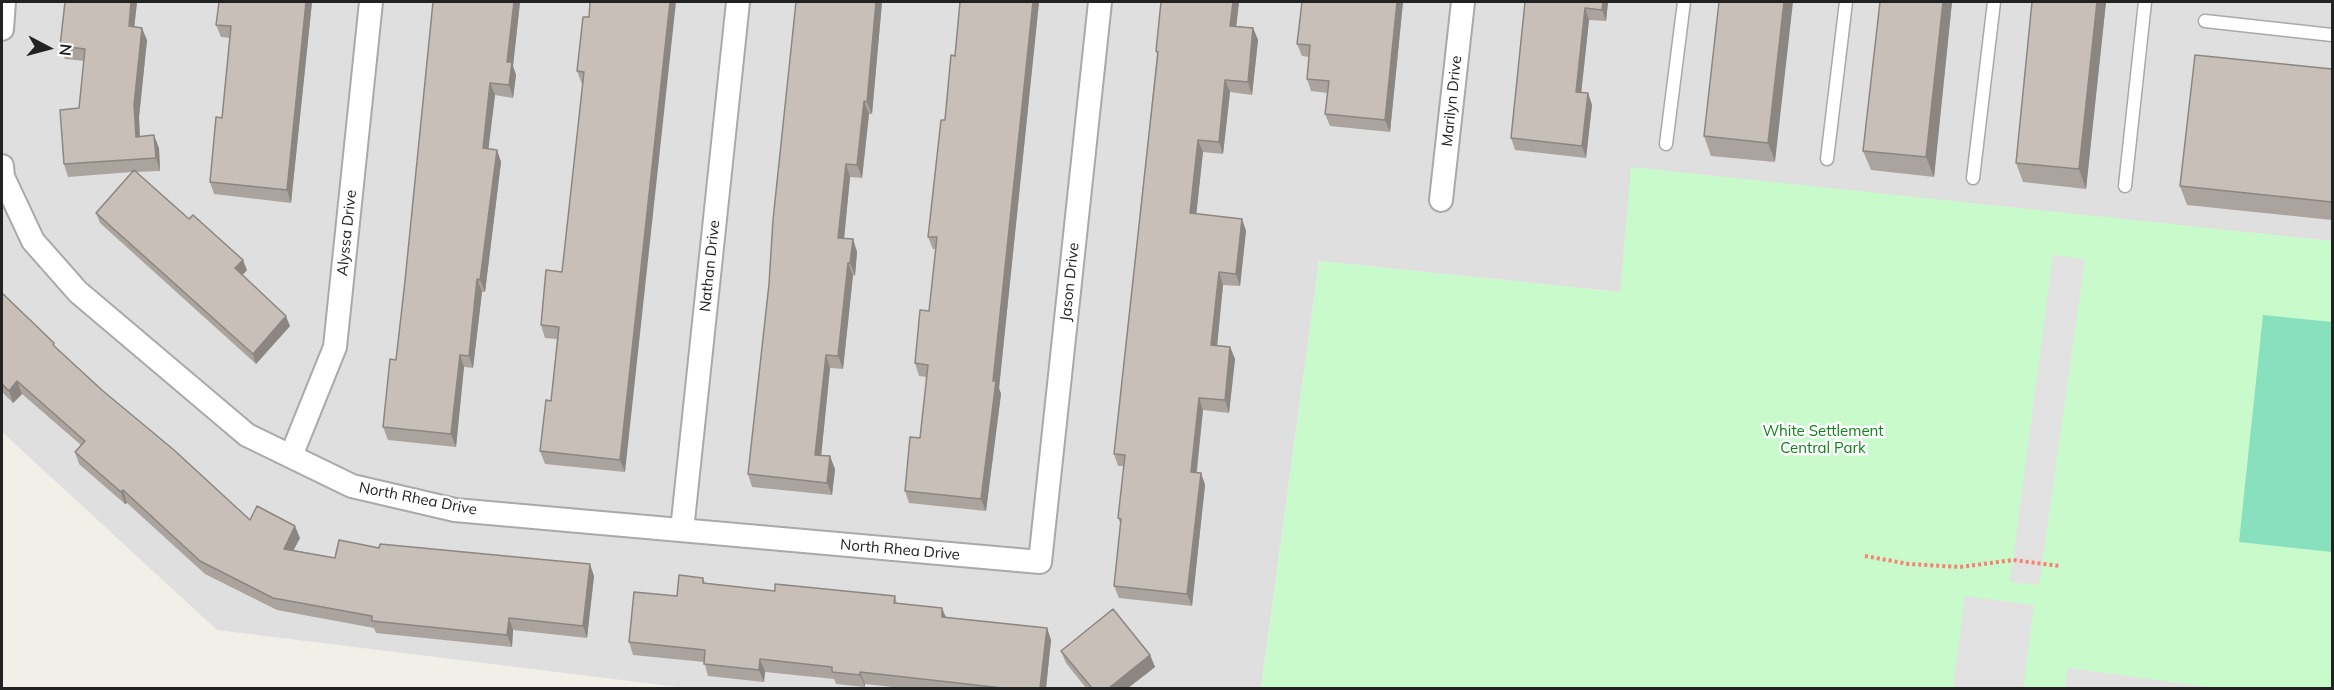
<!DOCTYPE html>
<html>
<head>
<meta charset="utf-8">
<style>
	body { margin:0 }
	#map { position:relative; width:2334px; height:690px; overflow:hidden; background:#f2efe9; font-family:Mulish,sans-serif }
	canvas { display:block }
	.frame { position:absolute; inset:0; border:3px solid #222; pointer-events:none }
	.north { position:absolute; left:18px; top:18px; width:60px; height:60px; -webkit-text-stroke:4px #fff; paint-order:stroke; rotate:96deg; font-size:16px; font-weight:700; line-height:24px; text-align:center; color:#222 }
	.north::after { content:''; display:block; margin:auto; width:21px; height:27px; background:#222; clip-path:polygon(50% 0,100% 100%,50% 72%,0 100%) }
</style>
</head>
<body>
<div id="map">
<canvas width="2334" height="690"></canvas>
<div class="frame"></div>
<div class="north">N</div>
</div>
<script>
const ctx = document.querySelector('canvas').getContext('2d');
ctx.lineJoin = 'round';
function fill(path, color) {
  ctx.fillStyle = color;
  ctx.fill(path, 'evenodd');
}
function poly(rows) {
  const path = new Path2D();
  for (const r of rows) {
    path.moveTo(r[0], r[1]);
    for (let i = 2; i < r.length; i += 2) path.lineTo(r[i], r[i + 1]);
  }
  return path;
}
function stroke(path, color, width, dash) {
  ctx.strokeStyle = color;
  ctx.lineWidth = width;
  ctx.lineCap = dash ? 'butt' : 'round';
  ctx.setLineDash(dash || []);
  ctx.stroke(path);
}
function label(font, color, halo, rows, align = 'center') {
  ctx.font = font + ' Mulish,sans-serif';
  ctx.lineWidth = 5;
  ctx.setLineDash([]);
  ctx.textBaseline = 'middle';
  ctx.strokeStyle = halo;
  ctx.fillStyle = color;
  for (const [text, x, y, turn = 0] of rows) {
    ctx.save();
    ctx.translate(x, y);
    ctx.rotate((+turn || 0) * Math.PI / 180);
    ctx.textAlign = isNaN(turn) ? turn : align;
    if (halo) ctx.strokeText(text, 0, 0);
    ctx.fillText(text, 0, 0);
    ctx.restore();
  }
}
const residential = poly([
	[2,2,2332,2,2332,241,2130,221,1620,292,1319,261,1261,688,686,688,217,630,2,432]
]);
const park = poly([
	[1631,167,2332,241,2332,688,1261,688,1319,261,1620,292]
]);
const pitch = poly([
	[2263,315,2332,322,2332,552,2239,542]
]);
const parking = poly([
	[2053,255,2085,259,2039,585,2010,582],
	[1965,596,2034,605,2023,688,1953,688],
	[2068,668,2217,688,2065,688]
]);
const path = poly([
	[1865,556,1909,564,1960,567,2013,560,2060,566]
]);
const lane = poly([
	[2205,21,2332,35],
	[1666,144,1684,2],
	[1827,159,1846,2],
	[1973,178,1994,2],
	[2125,186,2145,2]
]);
const street = poly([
	[2,29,4,2],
	[2,166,3,177,33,241,78,292,247,435,352,486,455,510,1040,562,1100,2],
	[1441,200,1463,2],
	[291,456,335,347,371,2],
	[682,530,738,2]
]);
const wall = poly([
	[65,2,137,2,134,27,147,40,139,117,140,136,159,148,160,171,136,172,247,270,242,275,290,326,256,364,100,223,96,213,132,172,68,177,64,164,79,108,84,61,65,59,60,46],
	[219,2,312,2,291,203,214,194,210,182,222,118,230,38,221,37,216,25],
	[433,2,520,2,513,66,516,75,513,98,495,95,488,149,497,150,501,162,485,292,482,292,473,368,464,367,456,447,388,440,383,427,396,360,405,281],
	[882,2,872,114,869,114,862,178,850,177,844,238,853,239,857,252,855,276,853,275,843,369,830,368,821,456,835,469,832,495,752,487,748,474,769,284],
	[960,2,1039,2,999,388,1001,394,986,511,909,503,905,491,920,438,927,377,919,376,915,363,929,311,936,249,933,249,928,237,955,56],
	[1239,2,1236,26,1253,28,1258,40,1252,95,1230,92,1223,154,1203,152,1196,214,1242,219,1246,231,1240,286,1223,285,1217,345,1230,347,1235,359,1229,413,1203,410,1197,472,1201,473,1205,485,1192,606,1119,598,1114,586,1121,525,1118,518,1124,466,1118,466,1114,454,1157,55,1156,51],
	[1403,2,1390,132,1330,126,1325,114,1327,93,1311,91,1307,79,1309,57,1302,56,1297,44],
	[1525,2,1608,2,1606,21,1589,20,1581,93,1588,93,1592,105,1586,158,1515,150,1511,138],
	[1719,2,1775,162,1711,156,1704,136],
	[1880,2,1952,2,1934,177,1871,170,1863,151],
	[2032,2,2106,2,2086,189,2023,182,2016,163],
	[583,17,625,472,545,464,540,451,551,401,557,339,545,338,541,325,562,272,583,84,582,84,577,71],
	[2332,69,2332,220,2187,205,2180,186],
	[2,293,54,343,55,347,103,391,250,520,300,538,293,550,335,558,379,548,594,576,587,638,513,630,512,647,376,633,374,628,277,610,205,574,127,503,125,504,79,464,75,452,81,445,22,394,13,403,2,392],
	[703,578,705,583,775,591,895,596,897,604,942,608,946,617,1047,628,1051,640,1046,688,902,688,865,684,865,687,836,684,834,679,765,672,764,682,708,676,704,662,633,655,629,642,677,596],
	[1061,651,1150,655,1155,667,1128,688,1086,688,1066,663]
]);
const shadedWall = poly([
	[131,2,137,2,133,39,129,26],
	[306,2,312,2,291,203,287,190],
	[514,2,520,2,513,66,516,75,513,98,509,85,507,62],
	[670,2,676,2,625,472,620,460],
	[876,2,882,2,872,114,867,102],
	[1033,2,1039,2,999,388,1001,394,986,511,981,499],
	[1233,2,1239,2,1235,38,1230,26],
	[1397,2,1403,2,1390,132,1385,120],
	[1603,2,1608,2,1606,21,1602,10],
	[1784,2,1793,2,1775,162,1768,143],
	[1943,2,1952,2,1934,177,1926,157],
	[2097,2,2106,2,2086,189,2079,169],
	[1585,8,1589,20,1580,104,1576,92],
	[142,28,147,40,139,117,140,149,136,137,134,105],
	[1253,28,1258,40,1252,95,1248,82],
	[1225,80,1230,92,1223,154,1219,142],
	[490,83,495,95,487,161,483,148],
	[1588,93,1592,105,1586,158,1582,146],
	[864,101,869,114,862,178,857,165],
	[154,135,159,148,160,171,156,158],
	[1198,140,1203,152,1195,226,1190,213],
	[497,150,501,162,485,292,480,280],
	[846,164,850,177,843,250,838,238],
	[1242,219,1246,231,1240,286,1236,274],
	[853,239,857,252,855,276,850,263],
	[243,260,247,270,239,279,235,268],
	[848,263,853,275,843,369,838,356],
	[1219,272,1223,285,1216,357,1211,345],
	[477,279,482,292,473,368,469,356],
	[286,316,290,326,256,364,253,354],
	[1230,347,1235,359,1229,413,1225,400],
	[460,355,464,367,456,447,451,434],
	[826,355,830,368,820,467,815,455],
	[17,381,22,394,13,403,9,391],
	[1199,398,1203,410,1195,484,1191,472],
	[830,456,835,469,832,495,827,483],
	[1201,473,1205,485,1192,606,1187,594],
	[123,490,127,503,125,504,121,492],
	[295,526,300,538,288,561,284,549],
	[590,564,594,576,587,638,583,626],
	[942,608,947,621,942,617],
	[509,618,513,630,512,647,507,635],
	[1047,628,1051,640,1046,688,1040,688],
	[1150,655,1155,667,1128,688,1109,688],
	[760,659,765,672,764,682,759,670],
	[860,672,865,684,865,687,860,675]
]);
const building = poly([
	[65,2,131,2,129,26,142,28,134,105,136,137,154,135,156,158,64,164,60,110,79,108,85,49,60,46,65,2],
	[219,2,306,2,287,190,210,182,216,117,222,118,231,26,216,25,219,2],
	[433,2,514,2,507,62,512,62,509,85,490,83,483,148,497,150,480,280,477,279,469,356,460,355,451,434,383,427,390,359,396,360,405,281,433,2],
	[590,2,670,2,620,460,540,451,546,400,551,401,559,327,541,325,546,270,562,272,584,72,577,71,583,17,589,17,590,2],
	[796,2,876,2,867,102,864,101,857,165,846,164,838,238,853,239,850,263,848,263,838,356,826,355,815,455,830,456,827,483,748,474,769,284,773,220,796,2],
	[960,2,1033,2,993,381,996,381,981,499,905,491,910,437,920,438,928,365,915,363,920,310,929,311,937,237,928,237,941,120,945,120,951,55,955,56,960,2],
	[1161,2,1233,2,1230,26,1253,28,1248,82,1225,80,1219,142,1198,140,1190,213,1242,219,1236,274,1219,272,1211,345,1230,347,1225,400,1199,398,1191,472,1201,473,1187,594,1114,586,1121,519,1118,518,1125,455,1114,454,1158,52,1156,51,1161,2],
	[1302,2,1397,2,1385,120,1325,114,1329,81,1307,79,1310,45,1297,44,1302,2],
	[1525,2,1603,2,1602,10,1585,8,1576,92,1588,93,1582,146,1511,138,1525,2],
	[1719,2,1784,2,1768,143,1704,136,1719,2],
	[1880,2,1943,2,1926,157,1863,151,1880,2],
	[2032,2,2097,2,2079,169,2016,163,2032,2],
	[2195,55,2332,69,2332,202,2180,186,2195,55],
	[134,170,189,219,193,215,243,260,235,268,286,316,253,354,96,213,134,170],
	[2,293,54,343,53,345,103,391,174,450,250,520,257,506,295,526,284,549,335,558,339,540,379,548,380,544,590,564,583,626,509,618,507,635,372,621,372,616,273,598,200,561,123,490,121,492,75,452,85,441,17,381,9,391,2,384,2,293],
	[679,575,703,578,703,583,775,591,775,584,895,596,894,603,942,608,942,617,1047,628,1040,688,1002,688,860,672,860,675,832,672,832,667,760,659,759,670,704,664,705,650,629,642,634,592,677,596,679,575],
	[1113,609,1150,655,1109,688,1092,688,1061,651,1113,609]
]);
const streetNames = [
	["Marilyn Drive",1452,101,-84],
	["Alyssa Drive",347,233,-84],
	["Nathan Drive",710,266,-84],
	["Jason Drive",1070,282,-84],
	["North Rhea Drive",418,499,11],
	["North Rhea Drive",900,550,5]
];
const parkNames = [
	["White Settlement",1823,431],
	["Central Park",1823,448]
];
fill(residential, '#e0dfdf');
fill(park, '#c8facc');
fill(pitch, '#88e0be');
fill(parking, '#e2e2e2');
stroke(lane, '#a9a9a9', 15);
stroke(street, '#a9a9a9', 26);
stroke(path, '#fa8072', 4, [3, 3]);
stroke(lane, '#fff', 12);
stroke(street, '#fff', 22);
fill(wall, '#aba49e');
fill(shadedWall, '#8b8681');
fill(building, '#c7bfb8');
stroke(building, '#8b8681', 1.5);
label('15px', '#222', '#fff', streetNames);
label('15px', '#0c8416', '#fff', parkNames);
</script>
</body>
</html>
